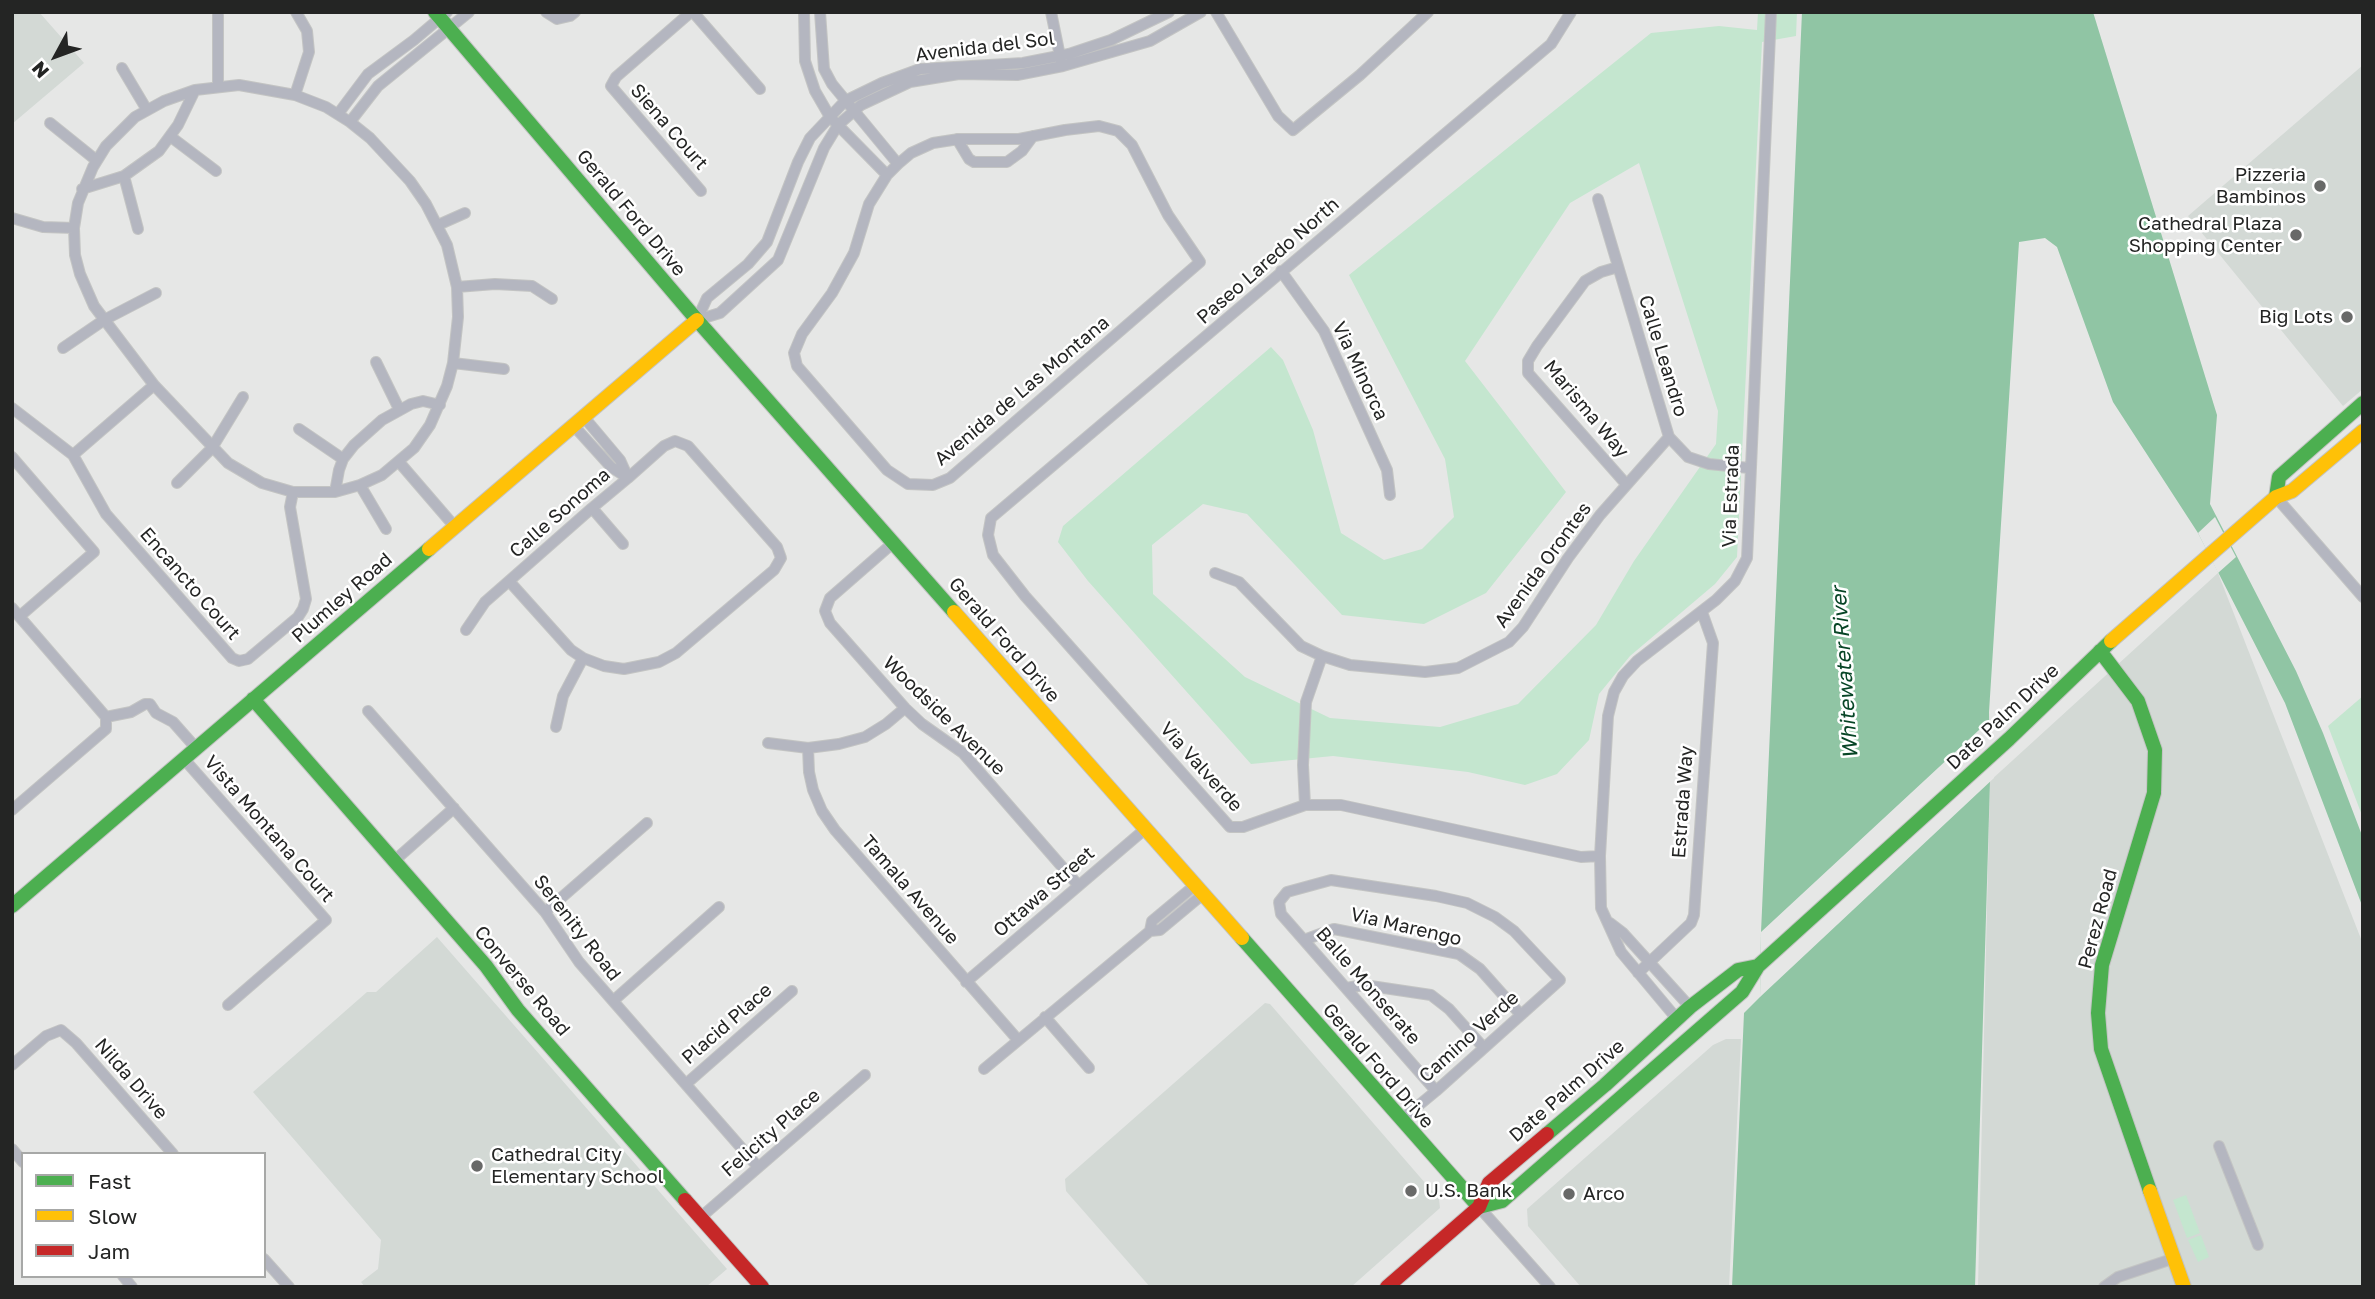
<!DOCTYPE html>
<html>
<head>
<meta charset="utf-8">
<style>
	body { margin:0 }
	#map { position:relative; width:2375px; height:1299px; overflow:hidden; background:#e6e7e6; font-family:"Golos Text",sans-serif }
	canvas { display:block }
	.frame { position:absolute; inset:0; border:14px solid #242524; pointer-events:none }
	.legend { position:absolute; left:21px; top:1152px; width:245px; height:126px; box-sizing:border-box; background:#fff; border:2px solid #a7a8a7; margin:0; padding:9px 12px; list-style:none; font-size:21px; color:#242524 }
	.legend li { display:flex; align-items:center; gap:14px; height:35px }
	.legend b { width:35px; border:2px solid #a7a8a7 }
	.north { position:absolute; left:21px; top:21px; width:70px; height:70px; -webkit-text-stroke:5px #fff; paint-order:stroke; rotate:229deg; font-size:19px; font-weight:700; line-height:28px; text-align:center; color:#242524 }
	.north::after { content:''; display:block; margin:auto; width:24px; height:32px; background:#242524; clip-path:polygon(50% 0,100% 100%,50% 72%,0 100%) }
</style>
</head>
<body>
<div id="map">
<canvas width="2375" height="1299"></canvas>
<div class="frame"></div>
<ul class="legend">
<li><b style="height:9px;background:#4caf50"></b>Fast</li>
<li><b style="height:9px;background:#ffc107"></b>Slow</li>
<li><b style="height:9px;background:#c62828"></b>Jam</li>
</ul>
<div class="north">N</div>
</div>
<script>
const ctx = document.querySelector('canvas').getContext('2d');
ctx.lineJoin = 'round';
function fill(path, color) {
  ctx.fillStyle = color;
  ctx.fill(path, 'evenodd');
}
function poly(rows) {
  const path = new Path2D();
  for (const r of rows) {
    path.moveTo(r[0], r[1]);
    for (let i = 2; i < r.length; i += 2) path.lineTo(r[i], r[i + 1]);
  }
  return path;
}
function stroke(path, color, width, dash) {
  ctx.strokeStyle = color;
  ctx.lineWidth = width;
  ctx.lineCap = dash ? 'butt' : 'round';
  ctx.setLineDash(dash || []);
  ctx.stroke(path);
}
function label(font, color, halo, rows, align = 'center') {
  ctx.font = font + ' "Golos Text",sans-serif';
  ctx.lineWidth = 5;
  ctx.setLineDash([]);
  ctx.textBaseline = 'middle';
  ctx.strokeStyle = halo;
  ctx.fillStyle = color;
  for (const [text, x, y, turn = 0] of rows) {
    ctx.save();
    ctx.translate(x, y);
    ctx.rotate((+turn || 0) * Math.PI / 180);
    ctx.textAlign = isNaN(turn) ? turn : align;
    if (halo) ctx.strokeText(text, 0, 0);
    ctx.fillText(text, 0, 0);
    ctx.restore();
  }
}
const built = poly([
	[12,12,39,12,84,63,12,124],
	[2363,65,2363,389,2343,406,2188,216],
	[2218,573,2363,944,2363,1287,1978,1287,1990,781],
	[437,937,727,1269,706,1287,365,1287,361,1282,378,1269,381,1240,253,1092,367,992,376,992],
	[1265,1003,1270,1004,1439,1199,1440,1208,1351,1287,1150,1287,1066,1191,1065,1179],
	[1726,1039,1741,1039,1729,1287,1581,1287,1528,1226,1527,1209,1713,1045]
]);
const green = poly([
	[1758,12,1797,12,1796,36,1762,42,1737,557,1715,584,1630,656,1599,694,1589,740,1557,774,1525,785,1468,772,1333,756,1251,764,1088,581,1058,542,1063,526,1271,347,1283,360,1313,430,1341,533,1384,560,1422,549,1454,517,1445,459,1349,275,1651,33,1719,26,1757,30],
	[1639,163,1718,411,1716,444,1634,561,1596,625,1518,704,1440,727,1330,718,1245,677,1153,594,1152,545,1203,504,1247,514,1342,615,1424,624,1486,593,1566,492,1465,361,1570,203],
	[2363,696,2363,818,2328,726],
	[2186,1195,2200,1233,2187,1238,2173,1200],
	[2201,1235,2209,1257,2198,1262,2188,1240]
]);
const water = poly([
	[1802,12,2093,12,2217,415,2210,504,2296,671,2323,733,2363,838,2363,908,2285,703,2198,533,2113,402,2057,247,2045,238,2019,242,1989,712,1990,781,1975,1287,1732,1287,1744,1013,1760,997,1761,932]
]);
const pier = poly([
	[2215,517,2236,557,2218,573,2198,533],
	[1993,717,1994,778,1760,997,1761,932]
]);
const street = poly([
	[546,12,557,19,570,16,575,12],
	[691,12,616,77,611,86,701,191],
	[693,12,760,89],
	[804,12,805,61,815,91,830,117,887,175],
	[820,12,824,69,832,84,898,164],
	[1051,12,1061,61],
	[1216,12,1278,116,1293,130,1360,75,1428,12],
	[1571,12,1551,44,991,518,988,535,993,555,1025,596,1230,827,1243,827,1305,805,1341,805,1581,857,1600,856],
	[122,68,147,110],
	[239,85,295,95,326,107,350,122,370,138,410,181,426,204,447,245,457,287,458,317,453,363,447,386,430,425,414,448,382,475,360,485,335,492,293,492,262,483,228,463,154,385,94,306,80,274,75,255,74,228,78,203,93,167,106,146,135,117,164,101,195,90,239,85],
	[218,86,218,15],
	[295,95,309,52,307,31,296,12],
	[338,114,368,74,414,40,447,12],
	[350,122,378,86,469,12],
	[50,123,96,160],
	[1099,126,1118,131,1132,145,1168,215,1200,262,950,478,933,485,908,484,887,470,797,366,794,353,802,334,832,293,854,253,869,204,887,175,898,164,911,153,933,143,959,139,1019,139,1065,130,1099,126],
	[171,137,216,171],
	[957,139,969,159,974,162,1007,162,1022,151,1033,136],
	[124,176,138,229],
	[82,189,124,176,159,151,178,125,195,90],
	[1598,199,1669,437,1688,457,1709,464,1749,468],
	[12,218,43,227,74,228],
	[438,225,465,213],
	[1618,267,1601,272,1585,281,1537,346,1528,361,1528,373,1626,484],
	[1281,271,1324,331,1387,470,1390,495],
	[457,287,495,284,532,286,552,299],
	[697,320,720,313,778,260,824,148,838,125,861,105,910,82,959,74,1017,75,1063,66,1150,41,1201,12],
	[697,320,707,298,748,264,767,242,798,162,810,138,845,101,882,83,920,69,1023,63,1069,54,1111,40,1169,12],
	[63,348,104,320,156,293],
	[376,362,399,409],
	[453,363,504,369],
	[12,408,73,455,106,514,232,658,239,661,248,659,298,617,303,609,306,599,290,507,293,492],
	[573,425,611,467,628,478,620,460,583,416],
	[299,429,343,459],
	[73,455,154,385],
	[12,457,94,552,20,616],
	[399,462,455,527],
	[177,483,212,448,243,397],
	[360,485,386,529],
	[335,492,339,470,343,459,354,445,382,420,411,404,423,401,440,405],
	[2276,497,2363,597],
	[592,508,623,544],
	[893,543,830,598,825,611,830,623,905,708,922,724,963,753,1078,885],
	[1215,573,1239,582,1301,646,1322,656],
	[12,608,106,717],
	[466,630,485,602,509,581,592,508,628,478,664,446,675,441,688,446,777,547,781,558,774,570,676,653,659,662,624,669,604,666,583,658,571,650,509,581],
	[368,711,545,912,579,962,758,1167],
	[106,717,131,712,145,704,150,704,156,713,173,722,196,748],
	[556,727,563,696,583,658],
	[768,743,808,748,839,744,865,737,886,724,905,708],
	[808,748,809,772,813,790,822,811,835,830,1018,1040],
	[184,759,326,920,228,1005],
	[1305,805,1303,765,1306,702,1322,656,1350,665,1425,672,1458,668,1509,642,1523,627,1568,558,1600,515,1669,437],
	[12,810,106,729,106,717],
	[394,861,454,808],
	[545,912,647,823],
	[1610,923,1623,933,1690,1007],
	[1150,931,1160,930,1202,895],
	[1304,940,1334,929,1459,954,1480,969,1521,1015],
	[1638,973,1691,923,1694,915,1713,643,1702,612],
	[966,982,1144,830],
	[1346,988,1364,985,1431,995,1449,1009,1484,1048],
	[613,1001,719,907],
	[1045,1017,1089,1068],
	[1677,1019,1621,952,1601,908,1600,856,1608,716,1614,692,1623,676,1637,661,1716,600,1735,581,1747,558,1771,12],
	[12,1065,46,1036,61,1030,76,1043,173,1154],
	[984,1069,1150,931,1152,921,1194,886],
	[686,1084,792,991],
	[1401,1120,1436,1091,1560,980,1514,931,1495,917,1467,903,1436,896,1331,880,1287,892,1279,902,1281,914,1436,1091],
	[2219,1146,2258,1245],
	[12,1149,23,1162],
	[1479,1207,1550,1287],
	[701,1217,865,1075],
	[264,1259,289,1287],
	[123,1276,132,1287],
	[2104,1287,2118,1277,2175,1258]
]);
const fast = poly([
	[435,12,697,320,954,612],
	[2276,497,2279,477,2363,403],
	[2100,651,2138,701,2155,750,2154,793,2102,965,2098,1013,2101,1049,2150,1191],
	[253,699,486,966,518,1010,685,1200],
	[12,906,429,549],
	[1242,938,1479,1207],
	[1547,1134,1605,1085,1690,1007,1738,970,1758,966],
	[1479,1207,1502,1201,1742,992,1758,966,2009,739,2111,641]
]);
const slow = poly([
	[429,549,697,320],
	[954,612,1242,938],
	[2111,641,2276,497,2292,491,2363,431],
	[2150,1191,2184,1287]
]);
const jam = poly([
	[685,1200,762,1287],
	[1387,1287,1479,1207,1489,1183,1547,1134]
]);
const markers = [
	[2320,186,7,"#686968"],
	[2296,235,7,"#686968"],
	[2347,317,7,"#686968"],
	[477,1166,7,"#686968"],
	[1411,1191,7,"#686968"],
	[1569,1194,7,"#686968"]
];
const streetNames = [
	["Avenida del Sol",985,47,-7],
	["Siena Court",669,127,49],
	["Gerald Ford Drive",631,213,50],
	["Paseo Laredo North",1268,261,-41],
	["Calle Leandro",1663,356,73],
	["Via Minorca",1360,371,65],
	["Avenida de Las Montana",1022,391,-40],
	["Marisma Way",1586,409,50],
	["Via Estrada",1731,496,-88],
	["Calle Sonoma",560,513,-41],
	["Avenida Orontes",1543,565,-54],
	["Encancto Court",190,584,49],
	["Plumley Road",342,598,-41],
	["Gerald Ford Drive",1004,640,49],
	["Woodside Avenue",944,716,44],
	["Date Palm Drive",2003,717,-43],
	["Via Valverde",1201,767,48],
	["Estrada Way",1683,802,-86],
	["Vista Montana Court",269,829,49],
	["Tamala Avenue",910,890,49],
	["Ottawa Street",1044,892,-41],
	["Perez Road",2098,919,-75],
	["Via Marengo",1406,927,13],
	["Serenity Road",577,928,52],
	["Converse Road",522,981,50],
	["Balle Monserate",1368,986,49],
	["Placid Place",727,1024,-41],
	["Camino Verde",1469,1037,-42],
	["Gerald Ford Drive",1378,1066,49],
	["Nilda Drive",131,1079,49],
	["Date Palm Drive",1567,1091,-41],
	["Felicity Place",771,1133,-41]
];
const poiNames = [
	["Pizzeria",2306,175],
	["Bambinos",2306,197],
	["Cathedral Plaza",2282,224],
	["Shopping Center",2282,246],
	["Big Lots",2333,317],
	["Cathedral City",491,1155,"left"],
	["Elementary School",491,1177,"left"],
	["U.S. Bank",1425,1191,"left"],
	["Arco",1583,1194,"left"]
];
const waterNames = [
	["Whitewater River",1845,673,-94]
];
fill(built, '#d3d9d5');
fill(green, '#c4e6cf');
fill(water, '#90c5a4');
fill(pier, '#e6e7e6');
stroke(street, '#c3c4c3', 12);
stroke(fast, '#c3c4c3', 16);
stroke(slow, '#c3c4c3', 16);
stroke(jam, '#c3c4c3', 16);
stroke(street, '#b4b6c0', 10);
stroke(fast, '#4caf50', 14);
stroke(slow, '#ffc107', 14);
stroke(jam, '#c62828', 14);
for (const [x, y, r, color] of markers) {
  const dot = new Path2D();
  dot.arc(x, y, r, 0, 2 * Math.PI);
  ctx.fillStyle = color;
  ctx.fill(dot);
  stroke(dot, '#fff', 2.5);
}
label('19px', '#242524', '#fff', streetNames);
label('19px', '#242524', '#fff', poiNames, 'right');
label('italic 21px', '#074526', '#fff', waterNames);
</script>
</body>
</html>
